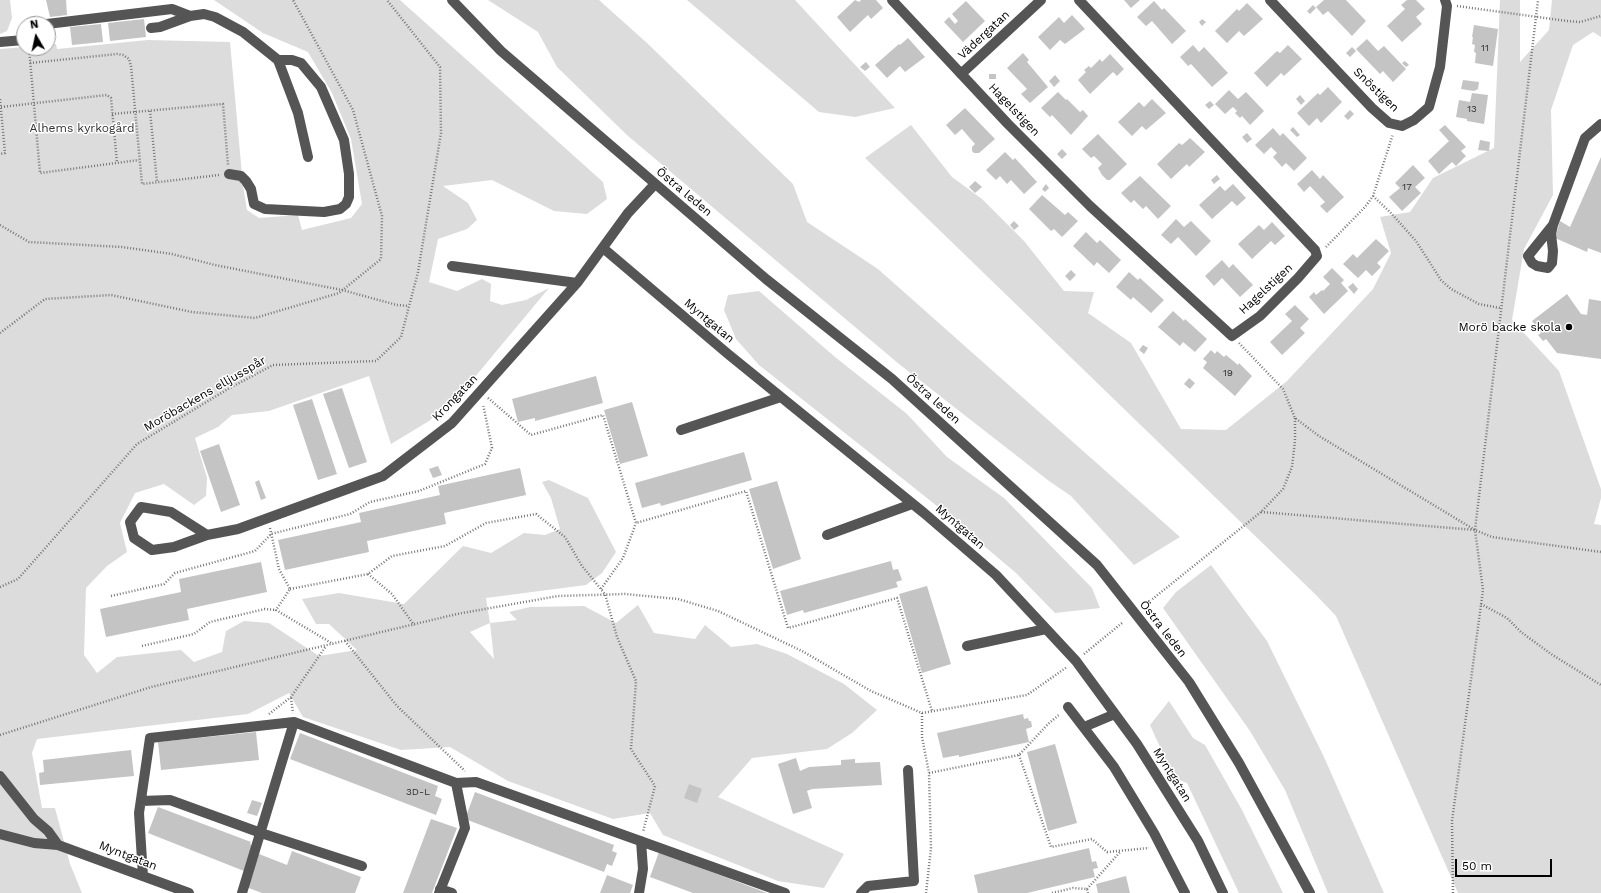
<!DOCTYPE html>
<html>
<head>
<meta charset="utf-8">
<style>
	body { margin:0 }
	#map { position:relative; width:1601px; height:893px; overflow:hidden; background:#fff; font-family:"Work Sans",sans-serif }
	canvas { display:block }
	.north { position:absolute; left:16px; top:16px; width:40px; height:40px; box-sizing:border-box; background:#fff; border:1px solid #999; border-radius:50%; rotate:351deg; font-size:11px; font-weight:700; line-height:16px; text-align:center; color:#000 }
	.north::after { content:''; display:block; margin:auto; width:14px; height:18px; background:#000; clip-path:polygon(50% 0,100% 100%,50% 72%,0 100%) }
	.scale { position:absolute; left:1455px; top:859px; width:97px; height:18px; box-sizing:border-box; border:2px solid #000; border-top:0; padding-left:5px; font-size:12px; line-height:14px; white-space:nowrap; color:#000; -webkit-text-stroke:3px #fff; paint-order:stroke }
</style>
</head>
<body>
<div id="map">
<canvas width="1601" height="893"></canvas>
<div class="north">N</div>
<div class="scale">50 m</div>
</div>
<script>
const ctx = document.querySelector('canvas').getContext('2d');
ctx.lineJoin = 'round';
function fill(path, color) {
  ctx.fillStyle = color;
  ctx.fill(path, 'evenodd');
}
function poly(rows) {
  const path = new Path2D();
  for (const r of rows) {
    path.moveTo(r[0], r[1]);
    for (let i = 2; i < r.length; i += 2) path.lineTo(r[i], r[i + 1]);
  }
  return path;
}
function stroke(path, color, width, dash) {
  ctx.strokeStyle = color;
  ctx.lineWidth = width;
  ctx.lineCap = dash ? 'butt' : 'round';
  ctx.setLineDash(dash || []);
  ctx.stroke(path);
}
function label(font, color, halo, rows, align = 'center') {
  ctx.font = font + ' "Work Sans",sans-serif';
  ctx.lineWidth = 3;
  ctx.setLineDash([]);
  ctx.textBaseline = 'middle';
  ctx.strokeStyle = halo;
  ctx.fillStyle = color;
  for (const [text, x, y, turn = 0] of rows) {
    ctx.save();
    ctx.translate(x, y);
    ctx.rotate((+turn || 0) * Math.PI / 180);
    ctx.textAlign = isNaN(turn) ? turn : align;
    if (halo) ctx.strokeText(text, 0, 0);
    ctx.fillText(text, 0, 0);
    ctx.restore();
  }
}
const green = poly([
	[0,0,10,0,12,18,7,31,0,34],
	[214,0,400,0,603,182,607,199,587,214,554,211,492,180,443,186,468,203,477,220,467,229,438,239,429,282,457,291,482,279,491,284,490,301,502,305,526,300,549,288,469,384,429,421,391,444,369,376,269,411,232,415,218,427,195,438,207,478,206,496,194,505,164,484,135,493,120,523,127,552,107,566,86,588,84,655,97,673,117,657,181,650,194,662,222,652,226,631,244,621,269,623,319,656,357,650,329,624,316,624,302,599,339,593,404,604,463,546,491,553,524,533,545,535,560,529,551,498,542,482,549,480,588,498,616,552,602,573,586,585,486,598,490,623,517,620,509,612,530,607,584,606,616,623,638,605,654,633,695,639,705,625,731,647,757,644,787,654,844,684,877,710,852,733,827,749,752,758,718,797,844,854,824,888,778,881,663,835,650,813,613,819,508,781,450,747,401,750,303,717,289,693,248,714,37,739,32,753,42,808,55,808,70,864,82,893,0,893,0,49,24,47,48,48,48,44,56,44,57,49,148,40,230,42,243,186,247,210,259,218,298,215,302,230,351,218,362,204,351,139,332,93,308,52,263,33],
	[490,623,494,659,470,632],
	[488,0,599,0,647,43,793,184,807,222,878,269,1180,537,1134,565,1071,496,1049,481,899,364,628,136,557,67,538,32],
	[687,0,795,0,895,108,855,117,819,112],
	[1500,0,1520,0,1520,62,1549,30,1552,0,1601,0,1601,37,1593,32,1573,45,1551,110,1553,195,1524,249,1512,320,1559,371,1601,489,1601,498,1594,524,1601,525,1601,893,1458,893,1336,616,1314,593,865,158,911,125,952,177,982,199,1024,241,1064,291,1094,292,1088,313,1131,343,1181,429,1226,430,1287,381,1373,289,1391,253,1380,217,1410,212,1433,178,1494,148],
	[759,291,835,357,907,414,947,457,1004,498,1092,588,1100,608,1055,613,1016,573,932,502,759,365,736,339,724,310,728,295],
	[1211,565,1267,641,1324,757,1384,893,1328,893,1285,790,1250,731,1163,608,1176,592],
	[1169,701,1193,738,1205,745,1242,810,1283,893,1239,893,1187,783,1174,778,1150,725]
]);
const building = poly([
	[46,0,66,0,67,15,50,17],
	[855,0,859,2,861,0,876,0,883,8,871,19,868,15,850,32,837,17],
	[1124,0,1140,0,1131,8],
	[1324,0,1346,0,1366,21,1352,36,1328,11,1323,15,1316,7],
	[1407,0,1416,0,1425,9,1416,17,1422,24,1402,42,1387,26,1405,9,1401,5],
	[966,1,985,21,963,42,944,22,949,17,955,24,958,21,952,14],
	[1154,1,1162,10,1164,8,1186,31,1172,44,1152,21,1146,26,1137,17],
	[1247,3,1263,19,1244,36,1239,31,1227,43,1215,31,1237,9,1239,11],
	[1313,5,1316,8,1310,14,1307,11],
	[1072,15,1085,29,1065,44,1060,40,1050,50,1038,37,1059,17,1064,23],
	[144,19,146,37,110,41,108,23],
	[1202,19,1206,22,1202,26,1199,22],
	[101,24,103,42,72,45,70,27],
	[1474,25,1498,29,1493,66,1475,63,1476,53,1474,52,1475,45,1472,44,1473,37,1472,37],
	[908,38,925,57,905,72,900,66,887,78,875,65,899,44,900,45],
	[1367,39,1378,51,1384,46,1406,69,1393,82,1383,71,1380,74,1356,49],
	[1193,45,1199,52,1204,47,1228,73,1212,87,1191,64,1188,66,1180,57],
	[1288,45,1302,59,1284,76,1281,73,1267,87,1254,73,1277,51,1280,53],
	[1352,47,1356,51,1350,57,1346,53],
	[1023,53,1029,60,1027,62,1048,87,1030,103,1021,94,1027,89,1007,68],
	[1110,54,1124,69,1117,76,1113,72,1090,94,1078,80,1086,72,1084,70,1089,66,1091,68,1100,59,1102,62],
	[1405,61,1409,65,1406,67,1402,63],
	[866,62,870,67,865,71,860,67],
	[989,74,996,74,996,79,989,79],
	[1055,75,1060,81,1054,87,1049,81],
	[1463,80,1479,82,1478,89,1474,91,1461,89],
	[1328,87,1342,102,1321,123,1317,118,1309,126,1297,113,1318,93,1320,95],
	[1229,90,1238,99,1246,92,1264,111,1250,125,1242,116,1240,118,1235,113,1237,111,1233,107,1225,114,1215,104],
	[1058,92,1066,100,1067,99,1080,112,1083,110,1088,116,1071,135,1052,115,1050,117,1041,108],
	[1472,93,1488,95,1484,124,1467,121,1467,119,1456,117,1459,100,1470,102],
	[1300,95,1305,101,1301,105,1296,99],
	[1152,99,1166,113,1146,130,1142,126,1132,136,1118,122,1139,102,1144,107],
	[1210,101,1214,105,1209,109,1205,105],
	[965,108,995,139,979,153,974,153,972,151,972,147,975,144,962,129,955,135,946,125],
	[1350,110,1354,114,1348,120,1344,116],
	[1445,125,1466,147,1461,151,1466,156,1456,166,1452,162,1439,174,1428,161,1449,141,1439,130],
	[1293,127,1300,135,1297,137,1290,130],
	[1273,128,1280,136,1283,133,1307,158,1294,171,1286,163,1282,167,1273,157,1277,153,1271,147,1264,154,1255,145],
	[1247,133,1252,139,1247,143,1242,137],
	[1098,134,1127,164,1110,180,1107,180,1102,175,1098,168,1102,164,1094,156,1091,158,1082,149],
	[1190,138,1205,152,1189,167,1187,164,1171,179,1157,164,1179,143,1182,145],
	[1480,140,1490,142,1489,151,1478,150],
	[1062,149,1067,154,1062,159,1057,154],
	[1005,152,1013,160,1015,158,1037,182,1024,194,1011,180,1007,184,1000,176,996,180,986,170],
	[1601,157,1601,253,1588,248,1587,252,1555,238,1560,221,1570,227],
	[1413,165,1425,178,1415,187,1421,193,1402,211,1389,197,1400,188,1395,183],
	[1312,170,1320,179,1323,175,1344,197,1327,213,1320,206,1325,202,1310,186,1304,192,1297,184],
	[1217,175,1220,179,1214,184,1211,180],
	[1140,176,1171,206,1158,219,1146,206,1143,209,1134,200,1131,203,1121,193],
	[975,181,982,187,975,193,969,187],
	[1046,184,1049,188,1045,192,1042,189],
	[1233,184,1246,198,1237,206,1232,201,1212,219,1199,205,1220,186,1225,191],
	[1042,195,1065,215,1068,212,1078,221,1062,237,1054,229,1051,231,1029,209],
	[1176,219,1184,227,1191,221,1211,241,1196,256,1178,237,1171,244,1161,235],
	[1014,221,1019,226,1014,230,1010,225],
	[1272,222,1285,236,1275,245,1271,241,1252,259,1238,244,1259,225,1264,230],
	[1086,232,1097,243,1100,240,1121,260,1109,273,1097,262,1094,266,1073,246],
	[1376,239,1389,251,1377,263,1381,267,1372,276,1366,270,1358,278,1343,264,1353,254,1357,258],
	[1222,260,1229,268,1233,264,1253,285,1240,297,1222,278,1214,286,1205,276],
	[1332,268,1344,280,1341,283,1348,291,1324,314,1309,297,1314,292,1316,295,1322,290,1323,291,1330,284,1323,277],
	[1071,270,1076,275,1070,281,1065,276],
	[1129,272,1138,280,1140,278,1164,300,1151,313,1133,297,1131,300,1116,287],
	[1353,283,1358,289,1354,294,1348,287],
	[1567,294,1581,314,1587,315,1589,299,1601,301,1601,359,1557,353,1546,339,1543,341,1538,335,1541,333,1532,321],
	[1295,305,1309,319,1300,328,1305,333,1282,355,1270,342,1292,321,1285,314],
	[1173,311,1184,321,1185,319,1207,339,1195,352,1183,342,1180,346,1158,327],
	[1143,345,1148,348,1144,354,1139,350],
	[1211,350,1215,354,1217,351,1224,357,1226,355,1238,365,1239,363,1252,376,1235,396,1203,368,1207,362,1203,359],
	[596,376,603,403,535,421,535,418,518,422,512,399],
	[1189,378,1195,383,1190,389,1184,384],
	[342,388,367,462,349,468,323,394],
	[312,399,337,474,318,480,293,405],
	[632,402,648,456,620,464,604,410],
	[219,444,240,505,221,512,200,451],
	[744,452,752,480,661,506,660,503,642,508,635,483],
	[438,466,442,475,433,478,429,469],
	[520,468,526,495,444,513,446,524,367,541,369,552,285,570,278,540,361,522,359,513,440,495,438,486],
	[259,480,266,498,261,500,255,482],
	[777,481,801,559,773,569,749,489],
	[891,561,893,570,898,569,902,580,896,582,898,587,804,613,803,610,787,615,780,591],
	[261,562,267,592,187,609,189,620,106,637,100,609,181,592,179,579],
	[927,586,951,664,922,673,899,594],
	[1023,714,1024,719,1028,718,1029,721,1031,721,1032,727,1026,729,1029,742,959,757,959,755,943,758,937,733],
	[256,732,259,760,161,770,158,742],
	[300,733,438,786,435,796,442,799,436,815,290,759],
	[1055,744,1077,823,1048,831,1027,752],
	[131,750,134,776,40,785,39,773,44,772,43,760],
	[796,758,800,771,809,767,841,765,841,760,855,759,855,763,880,762,882,785,812,789,807,791,812,808,793,814,778,764],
	[689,784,702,789,697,803,684,798],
	[475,792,614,845,612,851,617,853,612,866,607,864,604,872,465,819],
	[252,800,262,803,257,816,247,813],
	[158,807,251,842,250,844,253,846,244,871,148,833],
	[431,819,457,828,432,893,403,893],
	[1089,848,1092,862,1096,861,1098,868,1093,869,1095,877,1027,893,978,893,974,875],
	[292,851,361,877,355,893,262,893,246,887,259,854,287,865],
	[659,852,767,893,693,893,650,877],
	[607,875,633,885,630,893,600,893],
	[1126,876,1130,893,1098,893,1096,884]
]);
const path = poly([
	[1457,6,1567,21,1580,22,1601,16],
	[29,48,40,173,139,160],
	[30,63,117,54,123,55,129,59,131,66,142,184,219,175],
	[0,99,5,153,0,154],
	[1,107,107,95,111,98,117,163],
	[150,111,157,182],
	[112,114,223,104,228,165],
	[1373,196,1390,212,1416,241,1441,280,1451,289,1479,304,1500,308],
	[0,225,29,242,122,247,172,254,215,265,342,290,397,305,409,306],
	[1326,247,1365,207,1373,196,1393,134],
	[0,333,45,299,111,295,192,312,255,318,339,293,381,259,382,216,353,110,293,0],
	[1239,343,1283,389,1295,418,1319,436,1475,530],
	[488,398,531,435,603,415,636,523,746,491,788,628,897,598,932,711],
	[1261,512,1475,530,1492,537,1601,552],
	[270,528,279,569,290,589,276,610,333,644],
	[368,574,392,594,414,625],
	[0,587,18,579,137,444,228,389,273,365,376,361,401,337,418,272,441,133,440,67,387,0],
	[290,589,368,574,392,556,445,546,486,523,536,514,565,537,582,566,605,594,617,637,636,681,631,749,655,786,643,832],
	[601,589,623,558,636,523],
	[111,596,164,584,175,573,255,551,271,534,350,514,370,502,419,491,485,464,492,448,483,404],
	[1150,601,1261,512,1283,489,1292,467,1295,441,1295,418],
	[1481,604,1507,618,1521,632,1551,654,1601,685],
	[345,641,397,706,465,771],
	[142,646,194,634,210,622,265,609,276,610],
	[1084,654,1122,623],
	[291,698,293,713],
	[922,713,922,737,929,773,931,848,926,893],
	[269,714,291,697,326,646],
	[0,735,151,687,457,614,558,596,625,594,678,599,718,611,802,651,871,691,922,713,1027,695,1067,667],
	[1019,755,1051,847,1092,839,1107,852,1149,848],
	[929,773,1019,755,1048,724,1060,714],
	[1087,889,1121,851],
	[1052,893,1073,888,1087,889,1088,893],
	[1453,893,1452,821,1483,590,1475,530,1538,0]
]);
const minor = poly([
	[452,0,501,51,766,279,892,379,1097,565,1189,682,1239,763,1310,893],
	[892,0,1008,124,1090,206,1232,336,1260,316,1298,278,1317,256,1315,250,1079,0],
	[1270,0,1372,108,1389,123,1402,126,1414,120,1429,107,1440,67,1447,6,1445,0],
	[47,24,172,9,190,16],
	[151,28,160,27,190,16,204,14,215,17,243,32,278,60,292,60,301,63,321,87,344,140,349,174,349,197,346,204,340,209,324,212,265,209,254,204,251,189,246,181,241,176,229,174],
	[0,42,24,40],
	[278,60,298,113,308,157],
	[961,74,1041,0],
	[1553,225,1528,256,1532,263,1537,266,1548,268,1552,263,1553,251,1551,234,1553,225,1585,138,1601,124],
	[603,248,728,354,924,513,996,575,1076,661,1137,744,1198,841,1223,893],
	[452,266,577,283],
	[681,430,781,397],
	[207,535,171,512,141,507,130,522,134,538,152,550,174,547,207,535,238,529,383,476,452,423,577,283,628,213,655,184],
	[827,535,912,504],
	[967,646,1046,629],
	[1068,707,1114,767,1154,833,1185,893],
	[1084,727,1115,714],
	[0,776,34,819,48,831,58,845],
	[456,783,476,782,785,893],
	[141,801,170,800,261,833,362,866],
	[0,834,34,843,58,845,189,893],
	[143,876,139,813,150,738,294,722,456,783,465,828,439,893],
	[440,889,452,893],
	[242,893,294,722],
	[639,893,643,869,641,841],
	[861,893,868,886,914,881,908,770]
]);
const markers = [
	[1569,327,4,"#000"]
];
const numberNames = [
	["11",1485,48],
	["13",1472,109],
	["17",1407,187],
	["19",1228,373],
	["3D-L",418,792]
];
const streetNames = [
	["Vädergatan",984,35,-43],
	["Snöstigen",1376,90,44],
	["Hagelstigen",1014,110,46],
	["Östra leden",684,192,40],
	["Hagelstigen",1266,289,-43],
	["Myntgatan",709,321,40],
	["Moröbackens elljusspår",205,394,-30],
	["Krongatan",455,398,-46],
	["Östra leden",933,399,42],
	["Myntgatan",960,527,41],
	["Östra leden",1163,629,52],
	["Myntgatan",1172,775,58],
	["Myntgatan",128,856,21]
];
const parkNames = [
	["Alhems kyrkogård",82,128]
];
const poiNames = [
	["Morö backe skola",1561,327]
];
fill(green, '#dcdcdc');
fill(building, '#c4c4c4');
stroke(path, '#777', 2.5, [1, 2]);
stroke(minor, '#555', 10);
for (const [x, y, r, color] of markers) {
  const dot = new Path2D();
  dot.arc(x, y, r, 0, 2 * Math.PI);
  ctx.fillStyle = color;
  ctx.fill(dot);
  stroke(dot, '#fff', 1.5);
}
label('10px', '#313131', null, numberNames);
label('12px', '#000', '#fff', streetNames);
label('12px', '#333', '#fff', parkNames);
label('12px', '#000', '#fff', poiNames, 'right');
</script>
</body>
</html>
